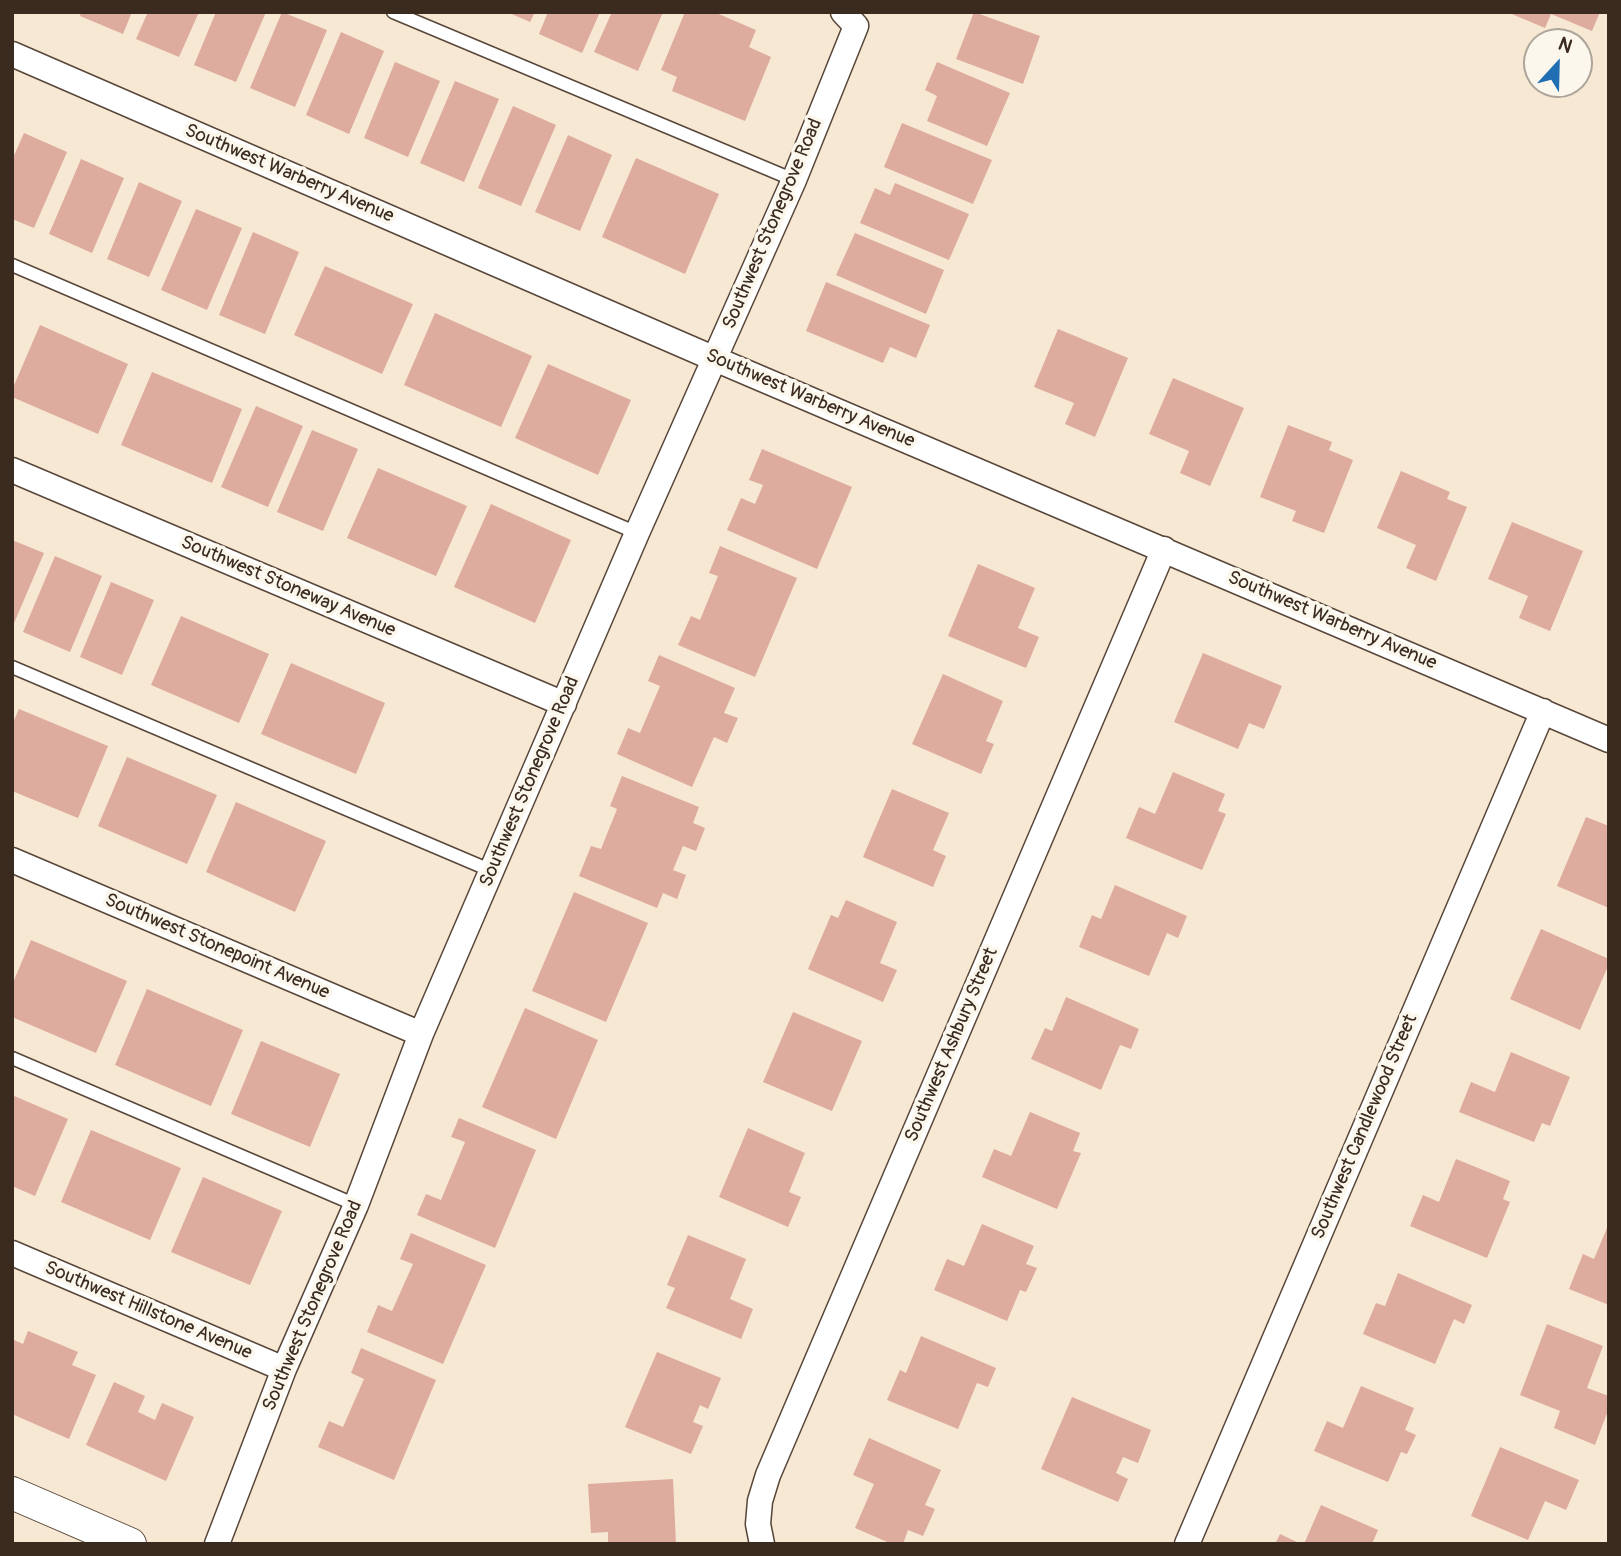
<!DOCTYPE html>
<html>
<head>
<meta charset="utf-8">
<style>
	body { margin:0 }
	#map { position:relative; width:1621px; height:1556px; overflow:hidden; background:#f7e8d3; font-family:Pangolin,sans-serif }
	canvas { display:block }
	.frame { position:absolute; inset:0; border:14px solid #3b2a1e; pointer-events:none }
	.north { position:absolute; left:1523px; top:28px; width:70px; height:70px; box-sizing:border-box; background:#fbf7ec; border:2px solid #aea59a; border-radius:50%; rotate:22deg; font-size:19px; font-weight:700; line-height:28px; text-align:center; color:#3b2a1e }
	.north::after { content:''; display:block; margin:auto; width:24px; height:32px; background:#1f6fb2; clip-path:polygon(50% 0,100% 100%,50% 72%,0 100%) }
</style>
</head>
<body>
<div id="map">
<canvas width="1621" height="1556"></canvas>
<div class="frame"></div>
<div class="north">N</div>
</div>
<script>
const ctx = document.querySelector('canvas').getContext('2d');
ctx.lineJoin = 'round';
function fill(path, color) {
  ctx.fillStyle = color;
  ctx.fill(path, 'evenodd');
}
function poly(rows) {
  const path = new Path2D();
  for (const r of rows) {
    path.moveTo(r[0], r[1]);
    for (let i = 2; i < r.length; i += 2) path.lineTo(r[i], r[i + 1]);
  }
  return path;
}
function stroke(path, color, width, dash) {
  ctx.strokeStyle = color;
  ctx.lineWidth = width;
  ctx.lineCap = dash ? 'butt' : 'round';
  ctx.setLineDash(dash || []);
  ctx.stroke(path);
}
function label(font, color, halo, rows, align = 'center') {
  ctx.font = font + ' Pangolin,sans-serif';
  ctx.lineWidth = 7;
  ctx.setLineDash([]);
  ctx.textBaseline = 'middle';
  ctx.strokeStyle = halo;
  ctx.fillStyle = color;
  for (const [text, x, y, turn = 0] of rows) {
    ctx.save();
    ctx.translate(x, y);
    ctx.rotate((+turn || 0) * Math.PI / 180);
    ctx.textAlign = isNaN(turn) ? turn : align;
    if (halo) ctx.strokeText(text, 0, 0);
    ctx.fillText(text, 0, 0);
    ctx.restore();
  }
}
const building = poly([
	[81,12,132,12,123,34,80,16],
	[148,12,199,12,179,57,136,39],
	[216,12,266,12,236,82,194,65],
	[282,12,327,30,295,107,250,88],
	[507,12,535,12,530,22],
	[548,12,600,12,582,53,539,34],
	[612,12,663,12,638,71,594,52],
	[685,12,714,12,756,30,749,47,771,57,745,121,672,91,677,77,661,70],
	[974,12,1040,36,1023,84,956,59],
	[1507,12,1600,12,1592,31,1551,14,1545,28],
	[341,32,384,51,349,134,306,115],
	[395,62,440,81,408,157,364,138],
	[937,62,1010,93,987,146,927,121,937,96,925,90],
	[455,81,499,99,464,182,420,163],
	[513,106,556,125,521,206,478,188],
	[902,123,992,160,973,204,884,167],
	[24,133,67,152,34,228,12,219,12,160],
	[568,135,612,155,580,231,535,212],
	[636,158,719,194,685,274,602,237],
	[81,159,124,178,92,253,49,234],
	[139,182,182,201,149,277,107,259],
	[895,183,969,214,949,260,860,223,875,188,890,195],
	[196,209,242,228,207,310,161,290],
	[253,232,299,252,265,334,219,315],
	[855,233,944,270,926,314,836,275],
	[325,266,413,304,382,374,294,335],
	[826,282,930,325,916,358,890,347,883,363,806,331],
	[435,313,532,356,501,427,404,385],
	[40,325,128,364,98,434,12,397,12,390],
	[1058,329,1128,358,1095,437,1065,424,1074,403,1034,387],
	[548,364,631,400,598,475,515,438],
	[152,372,242,409,212,483,121,445],
	[1173,378,1244,408,1210,486,1180,473,1189,451,1149,434],
	[256,406,303,426,268,507,221,487],
	[1288,425,1332,442,1329,450,1353,460,1324,533,1292,521,1296,511,1260,497],
	[312,430,358,449,323,531,277,512],
	[762,449,852,487,817,569,727,530,741,498,755,504,763,485,749,480],
	[378,468,467,506,436,576,347,538],
	[1401,471,1450,492,1447,499,1467,507,1436,581,1406,568,1416,545,1377,528],
	[491,504,571,540,535,623,454,587],
	[1512,522,1583,551,1550,631,1519,618,1528,596,1488,579],
	[12,540,44,553,12,628],
	[720,546,797,578,755,677,678,645,691,616,700,620,718,576,709,573],
	[55,556,102,576,70,652,23,632],
	[978,564,1035,588,1018,628,1039,637,1026,668,948,636],
	[111,582,154,600,122,675,80,657],
	[181,616,269,654,239,723,151,685],
	[1203,653,1282,686,1264,729,1249,723,1238,749,1174,722],
	[659,655,735,688,724,713,738,718,727,743,714,737,692,787,617,754,628,728,640,733,660,686,648,681],
	[291,663,385,703,356,774,261,734],
	[943,674,1003,701,986,741,994,744,981,774,912,744],
	[19,709,108,746,78,818,12,791,12,725],
	[127,757,217,795,187,864,98,826],
	[1173,772,1225,794,1218,811,1226,814,1202,870,1126,838,1139,807,1155,814],
	[622,776,699,807,693,823,705,828,696,851,683,846,673,870,686,875,677,899,663,893,657,908,579,876,591,846,601,849,617,809,610,806],
	[892,789,949,813,933,850,946,856,933,887,863,857],
	[236,802,326,841,295,912,206,872],
	[1586,817,1609,826,1609,908,1557,886],
	[1115,885,1187,916,1178,938,1167,933,1149,976,1079,947,1092,915,1101,919],
	[574,892,648,923,606,1022,532,991],
	[846,900,897,922,880,963,897,970,883,1002,808,969,831,915,838,918],
	[1541,929,1609,959,1609,964,1580,1030,1510,999],
	[31,940,127,981,96,1053,12,1017,12,985],
	[147,989,243,1030,211,1106,115,1065],
	[1066,997,1139,1029,1131,1049,1120,1045,1101,1090,1031,1059,1045,1028,1052,1031],
	[525,1008,598,1040,556,1139,482,1107],
	[793,1012,862,1041,832,1111,763,1082],
	[261,1041,340,1074,310,1147,231,1114],
	[1511,1052,1570,1077,1550,1126,1542,1123,1534,1142,1459,1112,1471,1082,1495,1092],
	[12,1095,68,1119,35,1196,12,1186],
	[1030,1112,1080,1133,1073,1151,1081,1153,1057,1209,982,1177,994,1149,1011,1156],
	[459,1118,536,1150,495,1248,417,1215,426,1194,441,1200,465,1142,451,1137],
	[748,1128,805,1153,789,1192,801,1197,788,1227,719,1197],
	[91,1130,181,1168,150,1240,61,1202],
	[1456,1159,1510,1181,1503,1199,1510,1202,1487,1258,1410,1226,1423,1195,1439,1202],
	[203,1177,282,1211,250,1285,171,1252],
	[982,1224,1034,1246,1026,1264,1037,1268,1026,1292,1020,1290,1007,1321,934,1290,947,1259,964,1266],
	[1607,1228,1609,1228,1609,1305,1569,1289,1583,1254,1594,1259],
	[411,1233,486,1265,443,1364,367,1332,378,1305,392,1311,413,1264,400,1259],
	[688,1235,746,1259,730,1299,753,1309,741,1339,666,1308,675,1288,667,1285],
	[1398,1273,1472,1305,1464,1324,1454,1319,1435,1364,1363,1334,1376,1303,1385,1306],
	[1547,1324,1603,1346,1587,1388,1609,1396,1609,1408,1595,1445,1554,1428,1560,1411,1520,1395],
	[28,1331,78,1352,72,1365,96,1375,69,1439,12,1414,12,1339,23,1344],
	[921,1336,996,1368,988,1387,977,1383,958,1429,887,1400,900,1370,906,1373],
	[361,1348,436,1380,394,1480,318,1447,329,1421,343,1427,364,1379,351,1373],
	[657,1352,721,1378,708,1409,700,1405,693,1422,703,1426,691,1454,625,1427],
	[114,1382,145,1396,138,1412,155,1420,162,1403,194,1417,166,1481,86,1445],
	[1361,1386,1414,1408,1405,1430,1416,1435,1407,1454,1401,1452,1388,1482,1314,1451,1327,1421,1343,1428],
	[1072,1397,1151,1430,1138,1463,1123,1457,1116,1473,1128,1479,1118,1502,1041,1469],
	[869,1438,941,1470,925,1505,935,1509,923,1536,908,1530,903,1544,892,1544,855,1528,874,1484,853,1475],
	[1500,1447,1579,1480,1566,1510,1545,1501,1528,1540,1471,1516],
	[673,1479,676,1544,608,1544,608,1532,591,1533,588,1484],
	[1321,1505,1378,1530,1372,1544,1304,1544],
	[1280,1534,1301,1544,1275,1544]
]);
const service = poly([
	[393,12,794,180],
	[12,265,637,533],
	[12,667,492,871],
	[12,1058,356,1205]
]);
const minor = poly([
	[12,54,715,359,1609,740],
	[12,470,564,704],
	[12,860,421,1034],
	[12,1253,284,1369],
	[217,1544,284,1369,356,1205,421,1034,637,533,794,180,856,26,843,12],
	[762,1544,758,1524,760,1501,768,1475,1164,549],
	[1187,1544,1543,711]
]);
const tertiary = poly([
	[12,1493,130,1544]
]);
const streetNames = [
	["Southwest Warberry Avenue",289,174,23],
	["Southwest Stonegrove Road",773,224,-67],
	["Southwest Warberry Avenue",810,399,23],
	["Southwest Stoneway Avenue",288,587,23],
	["Southwest Warberry Avenue",1332,621,23],
	["Southwest Stonegrove Road",530,782,-67],
	["Southwest Stonepoint Avenue",217,947,23],
	["Southwest Ashbury Street",952,1045,-67],
	["Southwest Candlewood Street",1365,1127,-67],
	["Southwest Stonegrove Road",313,1306,-67],
	["Southwest Hillstone Avenue",148,1311,23]
];
fill(building, '#deab9f');
stroke(service, '#574639', 15);
stroke(minor, '#574639', 27);
stroke(tertiary, '#574639', 34);
stroke(service, '#fff', 12);
stroke(minor, '#fff', 24);
stroke(tertiary, '#fff', 32);
label('19px', '#3b2a1e', '#fbf7ec', streetNames);
</script>
</body>
</html>
